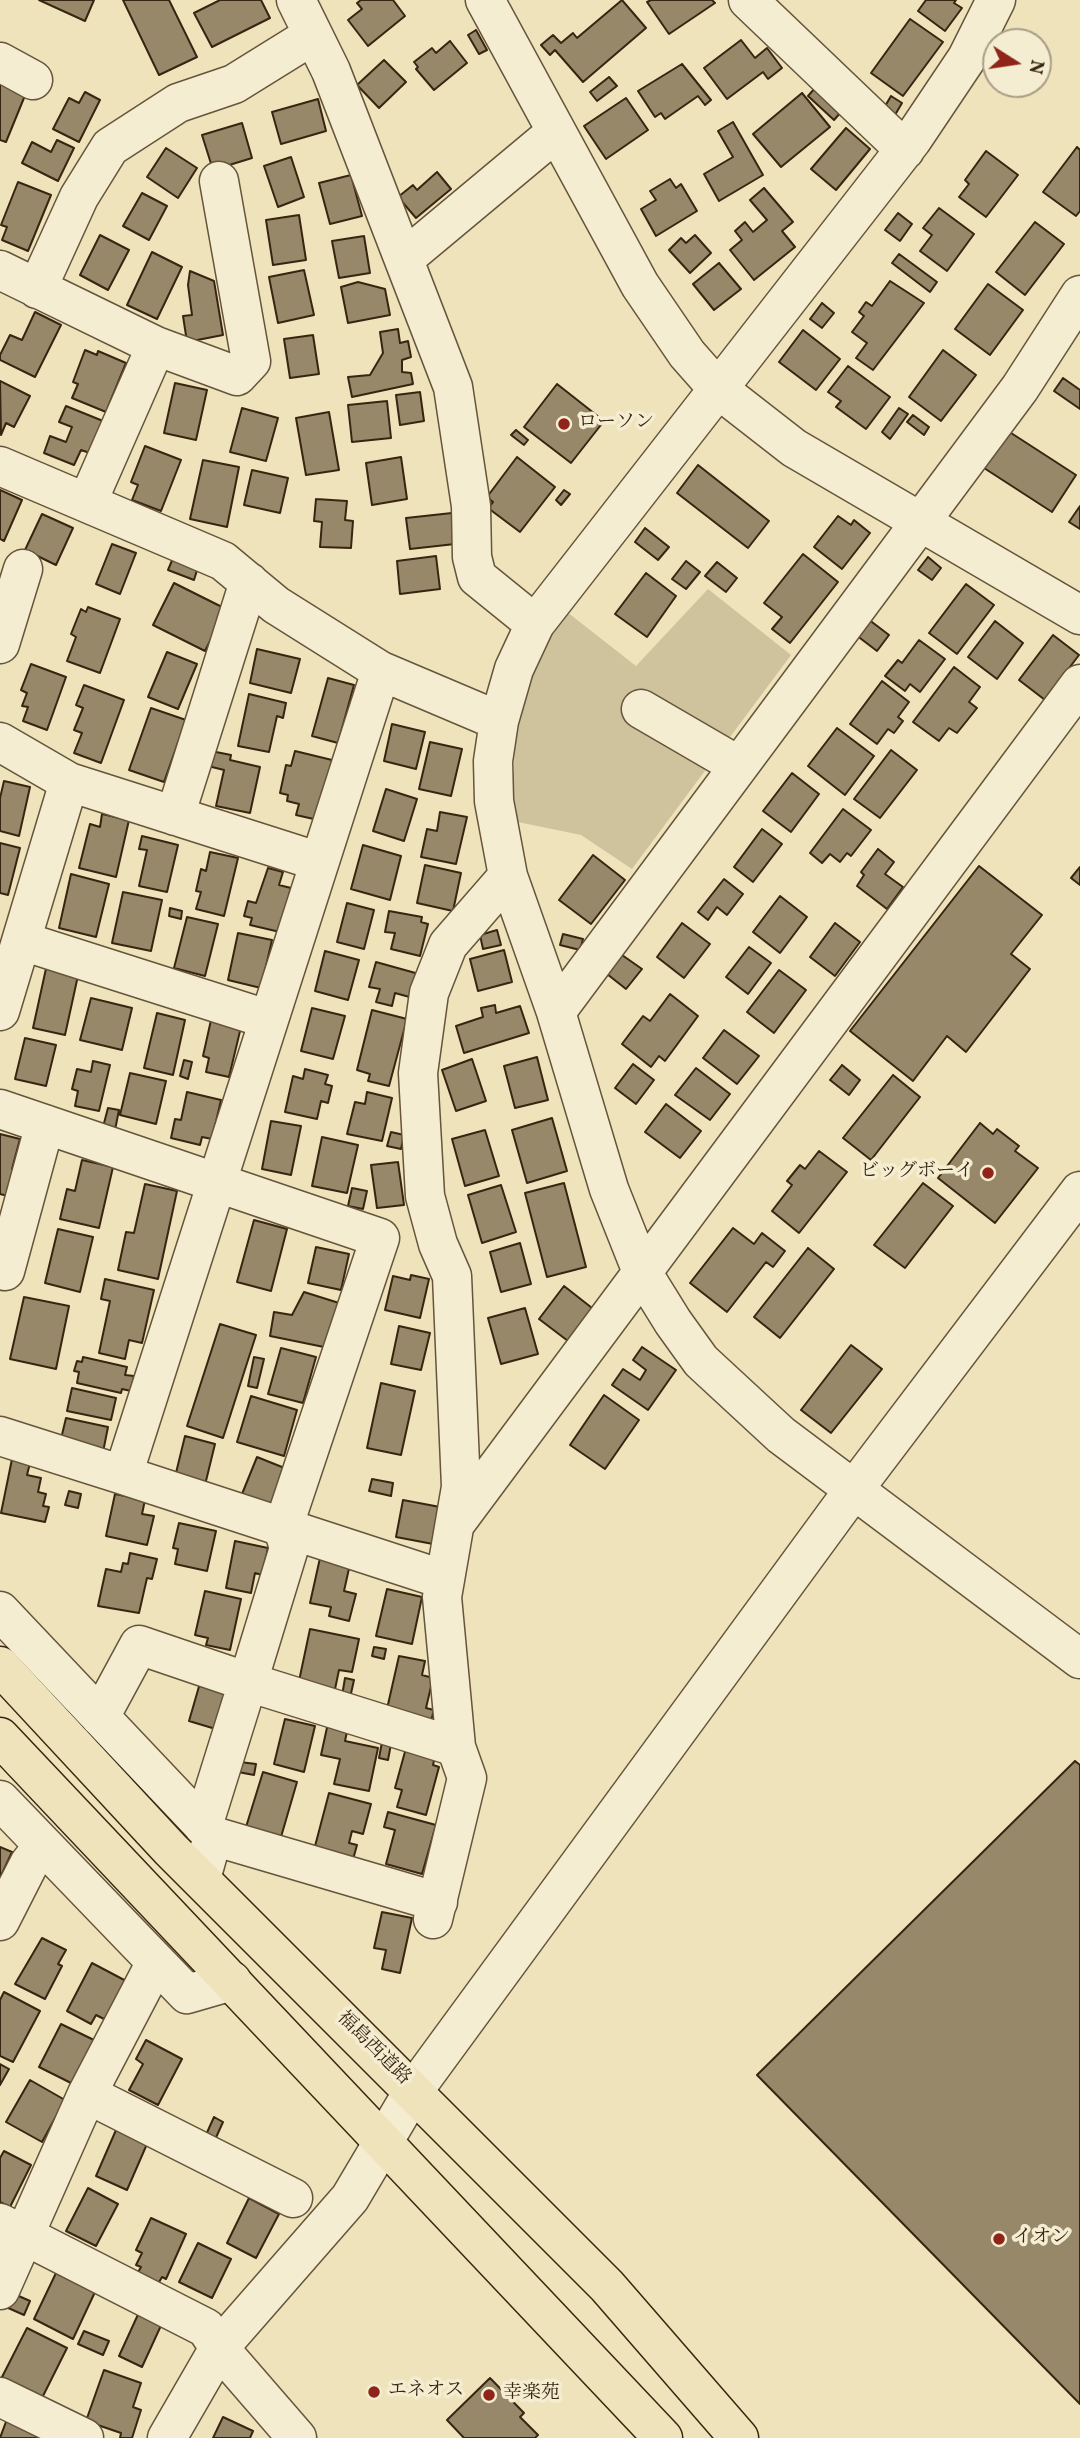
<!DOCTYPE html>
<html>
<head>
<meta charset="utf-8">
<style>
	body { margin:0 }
	#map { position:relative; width:1080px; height:2438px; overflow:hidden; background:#eee3ba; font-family:Vollkorn,serif }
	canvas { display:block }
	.north { position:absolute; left:982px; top:28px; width:70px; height:70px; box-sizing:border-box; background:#f4edd2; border:2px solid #a99d85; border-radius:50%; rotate:102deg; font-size:19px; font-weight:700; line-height:28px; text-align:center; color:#382511 }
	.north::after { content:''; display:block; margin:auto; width:24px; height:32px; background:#8f2418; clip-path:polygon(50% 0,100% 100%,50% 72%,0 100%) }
</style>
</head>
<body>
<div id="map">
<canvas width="1080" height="2438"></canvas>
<div class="north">N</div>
</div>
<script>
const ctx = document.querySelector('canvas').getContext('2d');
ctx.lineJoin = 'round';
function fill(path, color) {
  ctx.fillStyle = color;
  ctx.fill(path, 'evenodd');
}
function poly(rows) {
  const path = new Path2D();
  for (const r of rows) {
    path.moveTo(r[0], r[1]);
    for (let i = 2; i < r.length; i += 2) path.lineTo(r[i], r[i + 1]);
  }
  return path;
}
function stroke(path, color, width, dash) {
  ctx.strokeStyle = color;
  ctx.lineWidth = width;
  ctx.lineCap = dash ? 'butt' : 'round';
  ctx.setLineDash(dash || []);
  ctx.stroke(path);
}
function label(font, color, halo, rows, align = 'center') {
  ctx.font = font + ' Vollkorn,"Noto Serif JP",serif';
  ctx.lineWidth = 7;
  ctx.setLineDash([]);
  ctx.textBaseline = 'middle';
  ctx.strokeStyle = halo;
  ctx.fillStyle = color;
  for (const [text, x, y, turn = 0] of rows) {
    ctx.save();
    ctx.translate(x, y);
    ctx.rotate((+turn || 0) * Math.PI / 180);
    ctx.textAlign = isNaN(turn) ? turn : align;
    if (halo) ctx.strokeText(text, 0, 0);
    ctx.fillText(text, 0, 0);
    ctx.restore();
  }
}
const green = poly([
	[708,589,791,655,632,869,581,835,513,821,515,720,547,639,567,612,636,666]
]);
const building = poly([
	[39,0,94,0,85,21,39,0],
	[123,0,169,0,197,57,159,75,123,0],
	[220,0,261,0,270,18,212,47,194,13,220,0],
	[361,0,393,0,405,16,368,46,348,20,362,9,357,3,361,0],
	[622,0,646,28,583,82,555,50,550,55,541,45,553,35,561,43,573,33,577,38,622,0],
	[651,0,712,0,715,3,669,34,647,2,651,0],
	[926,0,956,0,954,3,962,8,945,31,918,11,926,0],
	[910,19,943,42,903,96,871,73,910,19],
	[476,30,487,50,479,54,468,35,476,30],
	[741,40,755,58,767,48,782,68,768,79,763,72,727,99,704,68,741,40],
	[450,41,467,63,434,90,416,69,418,67,414,62,432,48,436,53,450,41],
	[384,60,406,82,379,108,357,85,384,60],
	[682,64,711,100,705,105,698,96,665,119,661,113,655,117,638,91,682,64],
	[609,77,617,86,597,101,590,92,609,77],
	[0,82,26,93,6,142,0,140,0,82],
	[815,88,841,112,834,120,808,96,815,88],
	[85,92,100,100,79,142,53,129,69,98,79,103,85,92],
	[802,93,830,127,781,167,753,134,802,93],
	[891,96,902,103,895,115,884,108,891,96],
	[626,98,648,130,606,159,584,126,626,98],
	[318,99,326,131,281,144,272,112,318,99],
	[733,122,763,175,719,201,704,174,733,157,718,131,733,122],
	[242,123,252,158,213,170,202,135,242,123],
	[846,128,870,149,836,190,811,169,846,128],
	[57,140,74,148,58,181,22,163,32,142,51,152,57,140],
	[1077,147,1080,150,1080,211,1076,216,1043,192,1077,147],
	[166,148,197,168,178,198,147,177,166,148],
	[986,151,1018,175,986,217,959,197,969,184,965,180,986,151],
	[291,157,304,197,278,207,264,166,291,157],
	[437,172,451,189,416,218,398,197,413,185,417,190,437,172],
	[351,175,362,216,330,224,319,183,351,175],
	[670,179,676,188,681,184,697,211,656,236,641,209,656,200,650,191,670,179],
	[18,182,51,195,28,251,2,240,7,227,1,225,18,182],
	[764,188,793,222,782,231,795,247,754,280,730,250,742,240,735,231,745,222,753,232,767,220,750,200,764,188],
	[142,193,167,206,149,240,123,226,142,193],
	[939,208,974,234,947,271,920,251,932,235,923,228,939,208],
	[898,213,912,224,900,241,885,230,898,213],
	[299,215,306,260,273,265,266,220,299,215],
	[1035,222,1064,244,1025,295,996,272,1035,222],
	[100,235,129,250,108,290,80,275,100,235],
	[695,235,711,253,690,273,669,250,681,238,686,243,695,235],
	[364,236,370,273,339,278,332,241,364,236],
	[152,252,182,267,157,319,127,305,152,252],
	[899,254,937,282,930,292,892,263,899,254],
	[719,263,741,289,714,310,693,284,719,263],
	[304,270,314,315,278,323,269,277,304,270],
	[190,271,214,281,223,335,187,342,183,316,192,315,188,285,190,271],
	[890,281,924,303,873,370,856,358,867,343,852,332,864,316,859,312,866,302,872,306,890,281],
	[358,282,385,289,390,315,348,323,341,287,358,282],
	[988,284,1023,310,990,355,955,329,988,284],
	[822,303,834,313,822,328,810,319,822,303],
	[35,312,61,325,35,377,0,360,0,355,10,335,22,340,35,312],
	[398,329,400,343,408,341,411,357,402,360,402,372,411,373,413,384,352,397,348,377,370,375,383,353,380,332,398,329],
	[803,330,840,359,816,390,779,362,803,330],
	[313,335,319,374,290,378,284,339,313,335],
	[85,350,97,355,98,351,126,363,106,412,72,398,78,384,73,382,85,350],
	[943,350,976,375,941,421,909,397,943,350],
	[848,366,890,397,866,429,836,407,841,401,828,392,848,366],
	[1063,378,1080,390,1080,409,1054,391,1063,378],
	[0,381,30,396,14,427,6,423,1,435,0,381],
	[175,383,207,390,196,440,164,433,175,383],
	[557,384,604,421,571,463,524,427,557,384],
	[420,392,424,421,400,425,396,395,420,392],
	[387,401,391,438,352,442,348,405,387,401],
	[66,406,103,421,90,453,81,450,74,465,44,453,50,436,66,442,72,427,59,422,66,406],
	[242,408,278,418,266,461,230,452,242,408],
	[899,408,908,414,890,439,882,432,899,408],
	[329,412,339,470,306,475,296,418,329,412],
	[913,415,929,427,924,435,907,422,913,415],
	[516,430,528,440,524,445,511,435,516,430],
	[1008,431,1076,475,1052,512,984,468,1008,431],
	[145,446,181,460,161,511,132,500,138,485,131,482,145,446],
	[401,457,407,499,372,505,366,463,401,457],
	[517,457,555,487,520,532,488,508,493,502,487,497,517,457],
	[203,460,239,467,227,527,190,519,203,460],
	[698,465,769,521,748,548,677,493,698,465],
	[252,470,288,478,280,513,244,505,252,470],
	[0,490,22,500,4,541,0,539,0,490],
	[564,490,570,494,561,505,556,500,564,490],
	[316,499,347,501,345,520,353,521,351,548,320,547,322,522,314,521,316,499],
	[1080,506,1080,529,1069,522,1080,506],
	[452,513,455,544,410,549,406,518,452,513],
	[42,514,73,528,56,565,25,550,42,514],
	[838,516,851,525,854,520,870,533,842,569,814,547,838,516],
	[645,528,669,547,658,560,635,542,645,528],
	[112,544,136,553,120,594,96,584,112,544],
	[803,554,838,582,790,643,772,629,782,617,764,603,803,554],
	[436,556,440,589,400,594,397,561,436,556],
	[928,557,941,568,932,580,918,570,928,557],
	[173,558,198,567,194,580,168,570,173,558],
	[686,561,700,572,686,589,672,579,686,561],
	[717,562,737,578,726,592,705,576,717,562],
	[646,573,676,596,647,637,615,614,646,573],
	[174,583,226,609,205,651,153,625,174,583],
	[966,584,994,605,957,654,929,633,966,584],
	[88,607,120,619,100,673,67,661,76,637,71,634,81,609,86,612,88,607],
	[868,619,889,635,877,651,856,635,868,619],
	[995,621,1023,643,997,679,968,657,995,621],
	[1053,635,1079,655,1045,700,1019,680,1053,635],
	[919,640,945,659,920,692,910,684,905,691,885,676,898,660,902,663,919,640],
	[257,649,300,659,291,693,250,683,257,649],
	[167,652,197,664,178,709,148,697,167,652],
	[31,664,66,677,47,730,23,721,28,707,22,706,27,693,21,690,31,664],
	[954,667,980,687,969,702,977,708,957,733,949,728,939,741,913,722,954,667],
	[328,678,354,685,338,743,312,736,328,678],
	[882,681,909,702,898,717,903,721,894,733,888,729,877,744,850,724,882,681],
	[84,685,124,700,101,763,74,753,82,733,74,730,83,708,76,705,84,685],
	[249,694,286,703,283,718,277,716,269,752,238,746,249,694],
	[151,708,186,720,164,782,129,770,151,708],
	[392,724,425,732,416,769,384,761,392,724],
	[837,728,874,756,845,795,808,766,837,728],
	[430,742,462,749,451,796,419,789,430,742],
	[891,750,917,770,880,818,854,799,891,750],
	[211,751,231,755,230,760,260,767,250,813,216,806,224,770,208,766,211,751],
	[295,751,332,760,318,820,296,815,299,804,287,801,288,795,280,793,286,765,291,766,295,751],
	[792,773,819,794,791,832,763,811,792,773],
	[4,781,30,787,19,836,0,831,0,798,4,781],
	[386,789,417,799,404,841,373,831,386,789],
	[843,809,871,830,851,856,847,853,840,862,830,854,822,863,810,853,843,809],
	[440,812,467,817,456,864,421,857,427,829,437,831,440,812],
	[102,814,129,820,116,877,79,868,90,824,100,827,102,814],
	[762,829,782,844,753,882,734,867,762,829],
	[142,836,178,845,167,892,139,886,147,850,139,849,142,836],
	[0,843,20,848,8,895,0,893,0,843],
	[363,845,401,856,390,900,351,889,363,845],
	[878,849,894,862,885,874,903,887,887,909,857,886,864,875,861,872,878,849],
	[210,852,238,858,224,916,196,909,201,892,196,891,201,869,206,871,210,852],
	[593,855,625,880,591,924,559,900,593,855],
	[425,865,461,873,453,911,417,903,425,865],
	[979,866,1042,915,1011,954,1030,969,966,1052,947,1036,913,1081,850,1031,979,866],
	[1080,867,1080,885,1071,878,1080,867],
	[268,868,283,872,279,885,291,888,280,932,250,925,252,918,244,916,248,901,256,903,268,868],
	[71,874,109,884,96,937,59,928,71,874],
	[724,879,743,894,727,915,717,907,708,920,698,912,724,879],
	[123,892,162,900,151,951,112,943,123,892],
	[780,896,807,917,780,953,753,932,780,896],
	[347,903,374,910,364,949,337,942,347,903],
	[170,908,182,911,181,919,169,916,170,908],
	[389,911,422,917,421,922,428,924,420,956,391,949,395,933,385,932,389,911],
	[187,917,218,924,205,976,174,968,187,917],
	[682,923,710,944,684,978,657,957,682,923],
	[835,923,860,942,835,976,810,957,835,923],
	[497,930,501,945,483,949,480,935,497,930],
	[238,933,272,940,261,988,228,980,238,933],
	[563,934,583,939,580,950,560,945,563,934],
	[749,947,771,963,748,994,726,977,749,947],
	[504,950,512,982,478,991,470,959,504,950],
	[325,951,359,960,348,1000,315,991,325,951],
	[622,955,642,969,626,989,607,974,622,955],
	[376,962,419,974,413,998,395,993,392,1006,376,1002,380,989,369,987,376,962],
	[47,964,79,971,65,1035,33,1028,47,964],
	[779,970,806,990,774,1033,747,1012,779,970],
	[670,994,698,1016,665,1061,659,1056,651,1067,622,1044,643,1016,650,1021,670,994],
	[91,998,132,1008,122,1050,80,1040,91,998],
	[495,1005,496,1013,520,1006,529,1033,464,1053,456,1026,483,1017,481,1008,495,1005],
	[312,1008,345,1016,333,1059,301,1051,312,1008],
	[372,1010,407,1019,389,1086,368,1081,370,1074,357,1070,372,1010],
	[157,1013,185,1020,173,1075,144,1068,157,1013],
	[211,1020,241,1027,229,1077,206,1072,209,1058,203,1056,211,1020],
	[724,1030,759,1056,737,1084,703,1058,724,1030],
	[25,1038,56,1045,46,1086,15,1079,25,1038],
	[537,1057,548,1100,515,1108,504,1066,537,1057],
	[472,1059,486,1101,456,1111,442,1070,472,1059],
	[184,1060,192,1062,188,1079,180,1076,184,1060],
	[93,1061,110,1065,99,1111,75,1106,78,1091,72,1089,77,1069,91,1072,93,1061],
	[633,1064,654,1080,636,1104,615,1088,633,1064],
	[842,1065,860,1080,849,1095,830,1080,842,1065],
	[696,1068,730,1094,710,1120,675,1095,696,1068],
	[305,1069,328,1075,325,1084,332,1086,328,1103,321,1101,317,1119,285,1112,293,1076,303,1079,305,1069],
	[130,1073,166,1081,156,1124,120,1115,130,1073],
	[893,1075,920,1097,871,1160,843,1138,893,1075],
	[187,1092,221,1100,212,1139,202,1137,200,1145,171,1138,175,1119,181,1120,187,1092],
	[367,1092,392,1098,382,1141,347,1134,355,1102,365,1104,367,1092],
	[666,1104,701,1131,680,1158,645,1132,666,1104],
	[108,1108,119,1110,115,1130,103,1127,108,1108],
	[552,1118,567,1171,527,1183,512,1130,552,1118],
	[271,1121,301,1126,291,1175,262,1169,271,1121],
	[980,1123,993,1134,997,1129,1019,1146,1015,1151,1038,1168,995,1223,938,1178,980,1123],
	[485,1130,499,1176,465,1186,452,1139,485,1130],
	[391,1132,404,1135,401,1149,387,1146,391,1132],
	[0,1134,20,1139,12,1169,18,1171,11,1197,0,1194,0,1134],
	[322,1137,358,1145,347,1193,312,1186,322,1137],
	[819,1151,847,1172,799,1233,772,1211,792,1185,787,1181,800,1165,805,1169,819,1151],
	[82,1160,113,1167,99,1228,60,1219,67,1189,75,1191,82,1160],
	[398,1162,404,1205,377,1208,371,1165,398,1162],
	[564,1183,586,1267,547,1277,525,1193,564,1183],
	[923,1183,953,1206,905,1268,874,1245,923,1183],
	[145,1184,177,1191,158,1279,118,1270,126,1232,134,1233,145,1184],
	[501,1185,516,1232,482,1243,468,1195,501,1185],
	[352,1188,367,1191,363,1209,348,1206,352,1188],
	[254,1220,287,1229,271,1291,237,1282,254,1220],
	[733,1228,754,1244,762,1233,785,1251,773,1267,766,1262,727,1312,690,1283,733,1228],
	[58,1229,93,1237,80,1292,45,1283,58,1229],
	[520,1243,531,1284,501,1292,490,1252,520,1243],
	[316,1247,349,1254,341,1290,308,1283,316,1247],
	[808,1248,834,1269,780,1338,754,1317,808,1248],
	[411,1275,429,1279,420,1318,385,1310,393,1276,410,1280,411,1275],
	[105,1279,154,1290,142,1343,129,1340,125,1359,99,1353,110,1301,101,1299,105,1279],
	[564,1286,592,1308,568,1341,539,1319,564,1286],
	[304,1292,339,1303,324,1347,270,1336,274,1312,292,1315,304,1292],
	[24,1297,69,1306,56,1369,10,1359,24,1297],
	[525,1308,538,1354,501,1364,488,1318,525,1308],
	[220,1324,256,1335,223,1438,187,1426,220,1324],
	[399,1326,430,1333,421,1370,391,1364,399,1326],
	[851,1345,882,1369,831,1433,801,1410,851,1345],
	[642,1347,676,1370,648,1410,612,1385,623,1369,640,1380,646,1370,633,1360,642,1347],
	[281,1348,316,1357,303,1403,268,1394,281,1348],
	[83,1357,127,1367,125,1375,134,1376,131,1391,122,1389,121,1393,77,1383,79,1372,74,1371,77,1361,82,1362,83,1357],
	[254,1357,264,1359,257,1388,248,1386,254,1357],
	[381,1383,415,1391,401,1455,367,1448,381,1383],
	[72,1388,116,1398,111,1420,67,1411,72,1388],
	[604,1395,639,1420,605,1469,570,1445,604,1395],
	[251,1396,297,1410,284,1456,237,1442,251,1396],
	[66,1418,108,1427,103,1452,60,1443,66,1418],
	[185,1436,215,1444,205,1485,175,1477,185,1436],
	[257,1457,287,1469,272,1506,242,1494,257,1457],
	[12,1459,30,1463,27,1475,41,1478,38,1492,46,1494,43,1506,49,1507,45,1522,1,1513,12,1459],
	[372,1479,393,1483,391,1496,369,1491,372,1479],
	[69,1491,81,1494,78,1508,65,1505,69,1491],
	[115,1494,145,1500,142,1514,154,1516,147,1545,106,1536,115,1494],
	[403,1500,440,1507,433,1544,396,1537,403,1500],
	[179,1523,216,1531,207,1571,175,1564,178,1549,173,1548,179,1523],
	[235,1541,268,1548,262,1575,255,1573,251,1593,226,1588,235,1541],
	[130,1553,157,1559,152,1579,147,1578,139,1613,98,1606,106,1569,121,1572,123,1563,128,1564,130,1553],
	[320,1558,350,1564,344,1591,356,1594,349,1621,329,1616,331,1607,310,1603,320,1558],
	[387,1589,422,1597,412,1644,376,1636,387,1589],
	[205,1591,241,1599,230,1650,206,1645,208,1638,195,1635,205,1591],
	[310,1629,359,1639,352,1672,339,1670,334,1694,299,1681,310,1629],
	[374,1647,386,1649,384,1659,372,1656,374,1647],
	[399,1656,425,1661,422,1675,433,1678,426,1708,434,1710,430,1725,387,1709,399,1656],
	[345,1678,354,1680,350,1698,342,1696,345,1678],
	[200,1683,230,1692,219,1730,189,1721,200,1683],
	[285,1719,315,1726,304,1772,274,1764,285,1719],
	[328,1723,348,1727,345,1741,378,1748,369,1791,334,1784,340,1759,321,1755,328,1723],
	[382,1742,391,1744,388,1760,379,1758,382,1742],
	[406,1748,435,1756,433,1765,439,1767,426,1815,397,1807,402,1790,395,1788,406,1748],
	[1075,1761,1080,1765,1080,2404,757,2075,1075,1761],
	[240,1762,256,1764,254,1775,238,1772,240,1762],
	[263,1772,297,1782,281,1837,246,1827,263,1772],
	[329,1793,371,1804,363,1834,352,1831,349,1843,357,1845,352,1863,314,1850,329,1793],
	[388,1812,436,1825,422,1874,386,1864,395,1830,384,1827,388,1812],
	[0,1847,12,1852,0,1878,0,1847],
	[382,1912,412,1918,400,1973,382,1969,386,1950,374,1948,382,1912],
	[42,1938,66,1950,58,1964,62,1966,45,1999,15,1984,42,1938],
	[92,1963,128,1982,108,2021,96,2015,91,2024,67,2011,92,1963],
	[4,1992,40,2011,13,2062,0,2056,0,2000,4,1992],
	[61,2024,96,2041,75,2085,39,2067,61,2024],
	[146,2040,182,2059,158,2105,129,2090,143,2064,136,2059,146,2040],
	[0,2064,9,2069,0,2085,0,2064],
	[30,2080,65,2100,42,2142,6,2122,30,2080],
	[214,2117,223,2122,214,2142,205,2137,214,2117],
	[116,2130,147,2144,127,2190,96,2176,116,2130],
	[4,2151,31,2165,10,2207,0,2202,0,2158,4,2151],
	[88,2188,118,2204,96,2246,66,2231,88,2188],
	[249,2198,279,2214,256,2258,227,2243,249,2198],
	[151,2218,186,2234,166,2279,162,2277,158,2284,137,2274,141,2267,136,2265,142,2253,136,2250,151,2218],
	[198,2243,231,2259,212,2298,179,2282,198,2243],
	[56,2273,95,2292,73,2339,34,2319,56,2273],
	[12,2293,30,2301,24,2315,6,2307,12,2293],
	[141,2308,164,2319,142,2367,119,2356,141,2308],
	[27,2328,67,2348,42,2398,2,2377,27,2328],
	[84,2331,109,2341,103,2355,78,2344,84,2331],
	[104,2370,141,2383,133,2407,141,2410,132,2438,120,2438,121,2433,86,2421,104,2370],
	[490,2378,524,2413,520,2417,538,2435,535,2438,464,2438,447,2420,490,2378],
	[223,2417,253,2431,250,2438,213,2438,223,2417],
	[7,2419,41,2436,40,2438,0,2438,7,2419]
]);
const minor = poly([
	[296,0,331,71,453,387,471,506,472,557,477,577,535,624],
	[485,0,640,285,687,354,717,388,794,448,1080,615],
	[748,0,905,150],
	[996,0,967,58,912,140,535,624,514,669,499,721,493,761,494,801,508,876,556,1012,609,1189,642,1272,673,1322,701,1361,781,1435,1080,1659],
	[0,62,33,80],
	[404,259,555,133],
	[0,270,156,346,237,376,251,361,219,181],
	[37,289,79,197,110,147,178,103,234,84,313,35],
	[0,466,223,561,276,605,381,671,499,721],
	[87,503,156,346],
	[0,644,23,569],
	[381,671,123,1475,445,1580],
	[641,709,739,766],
	[0,742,69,782,317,861],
	[175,816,249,582],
	[22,941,267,1019],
	[0,1011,69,782],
	[556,1012,1020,388,1080,295],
	[0,1109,380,1238,283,1528,289,1548,248,1682,456,1747],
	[5,1271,45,1124],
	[0,1436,123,1475],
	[458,1520,1080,684],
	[0,1611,213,1836,201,1879],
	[100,1717,139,1645,248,1682,203,1826],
	[0,1800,187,1994,232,1981],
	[213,1836,438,1902],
	[433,1919,467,1778,456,1747,442,1597,461,1487,452,1276,438,1244,425,1196,418,1073,429,993,448,945,508,876],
	[0,1921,29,1864,43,1846],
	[87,2094,293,2198],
	[0,2223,206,2328,219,2348,297,2438],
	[0,2290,87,2094,156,1962],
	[0,2397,84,2438],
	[167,2438,219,2348,350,2198,414,2090,855,1488,1080,1191]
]);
const highway = poly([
	[0,1666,171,1850,607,2286,739,2438],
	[0,1737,663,2438]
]);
const markers = [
	[564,424,7,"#8f2418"],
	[988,1173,7,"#8f2418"],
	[999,2239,7,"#8f2418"],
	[374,2392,7,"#8f2418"],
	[489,2395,7,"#8f2418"]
];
const poiNames = [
	["ローソン",578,424],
	["ビッグボーイ",974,1173,"right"],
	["イオン",1013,2239],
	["エネオス",388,2392],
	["幸楽苑",503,2395]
];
const streetNames = [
	["福島西道路",373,2049,45]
];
fill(green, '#cfc39d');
fill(building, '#978869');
stroke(building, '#382511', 2);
stroke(minor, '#66543b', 41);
stroke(highway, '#382511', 41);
stroke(minor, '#f4edd2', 38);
stroke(highway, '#eee3ba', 38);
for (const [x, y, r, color] of markers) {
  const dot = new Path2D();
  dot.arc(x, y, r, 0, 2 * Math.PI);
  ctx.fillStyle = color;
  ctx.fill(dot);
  stroke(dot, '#f4edd2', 2.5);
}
label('19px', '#382511', '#f4edd2', poiNames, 'left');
label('19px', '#382511', '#f4edd2', streetNames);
</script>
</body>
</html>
